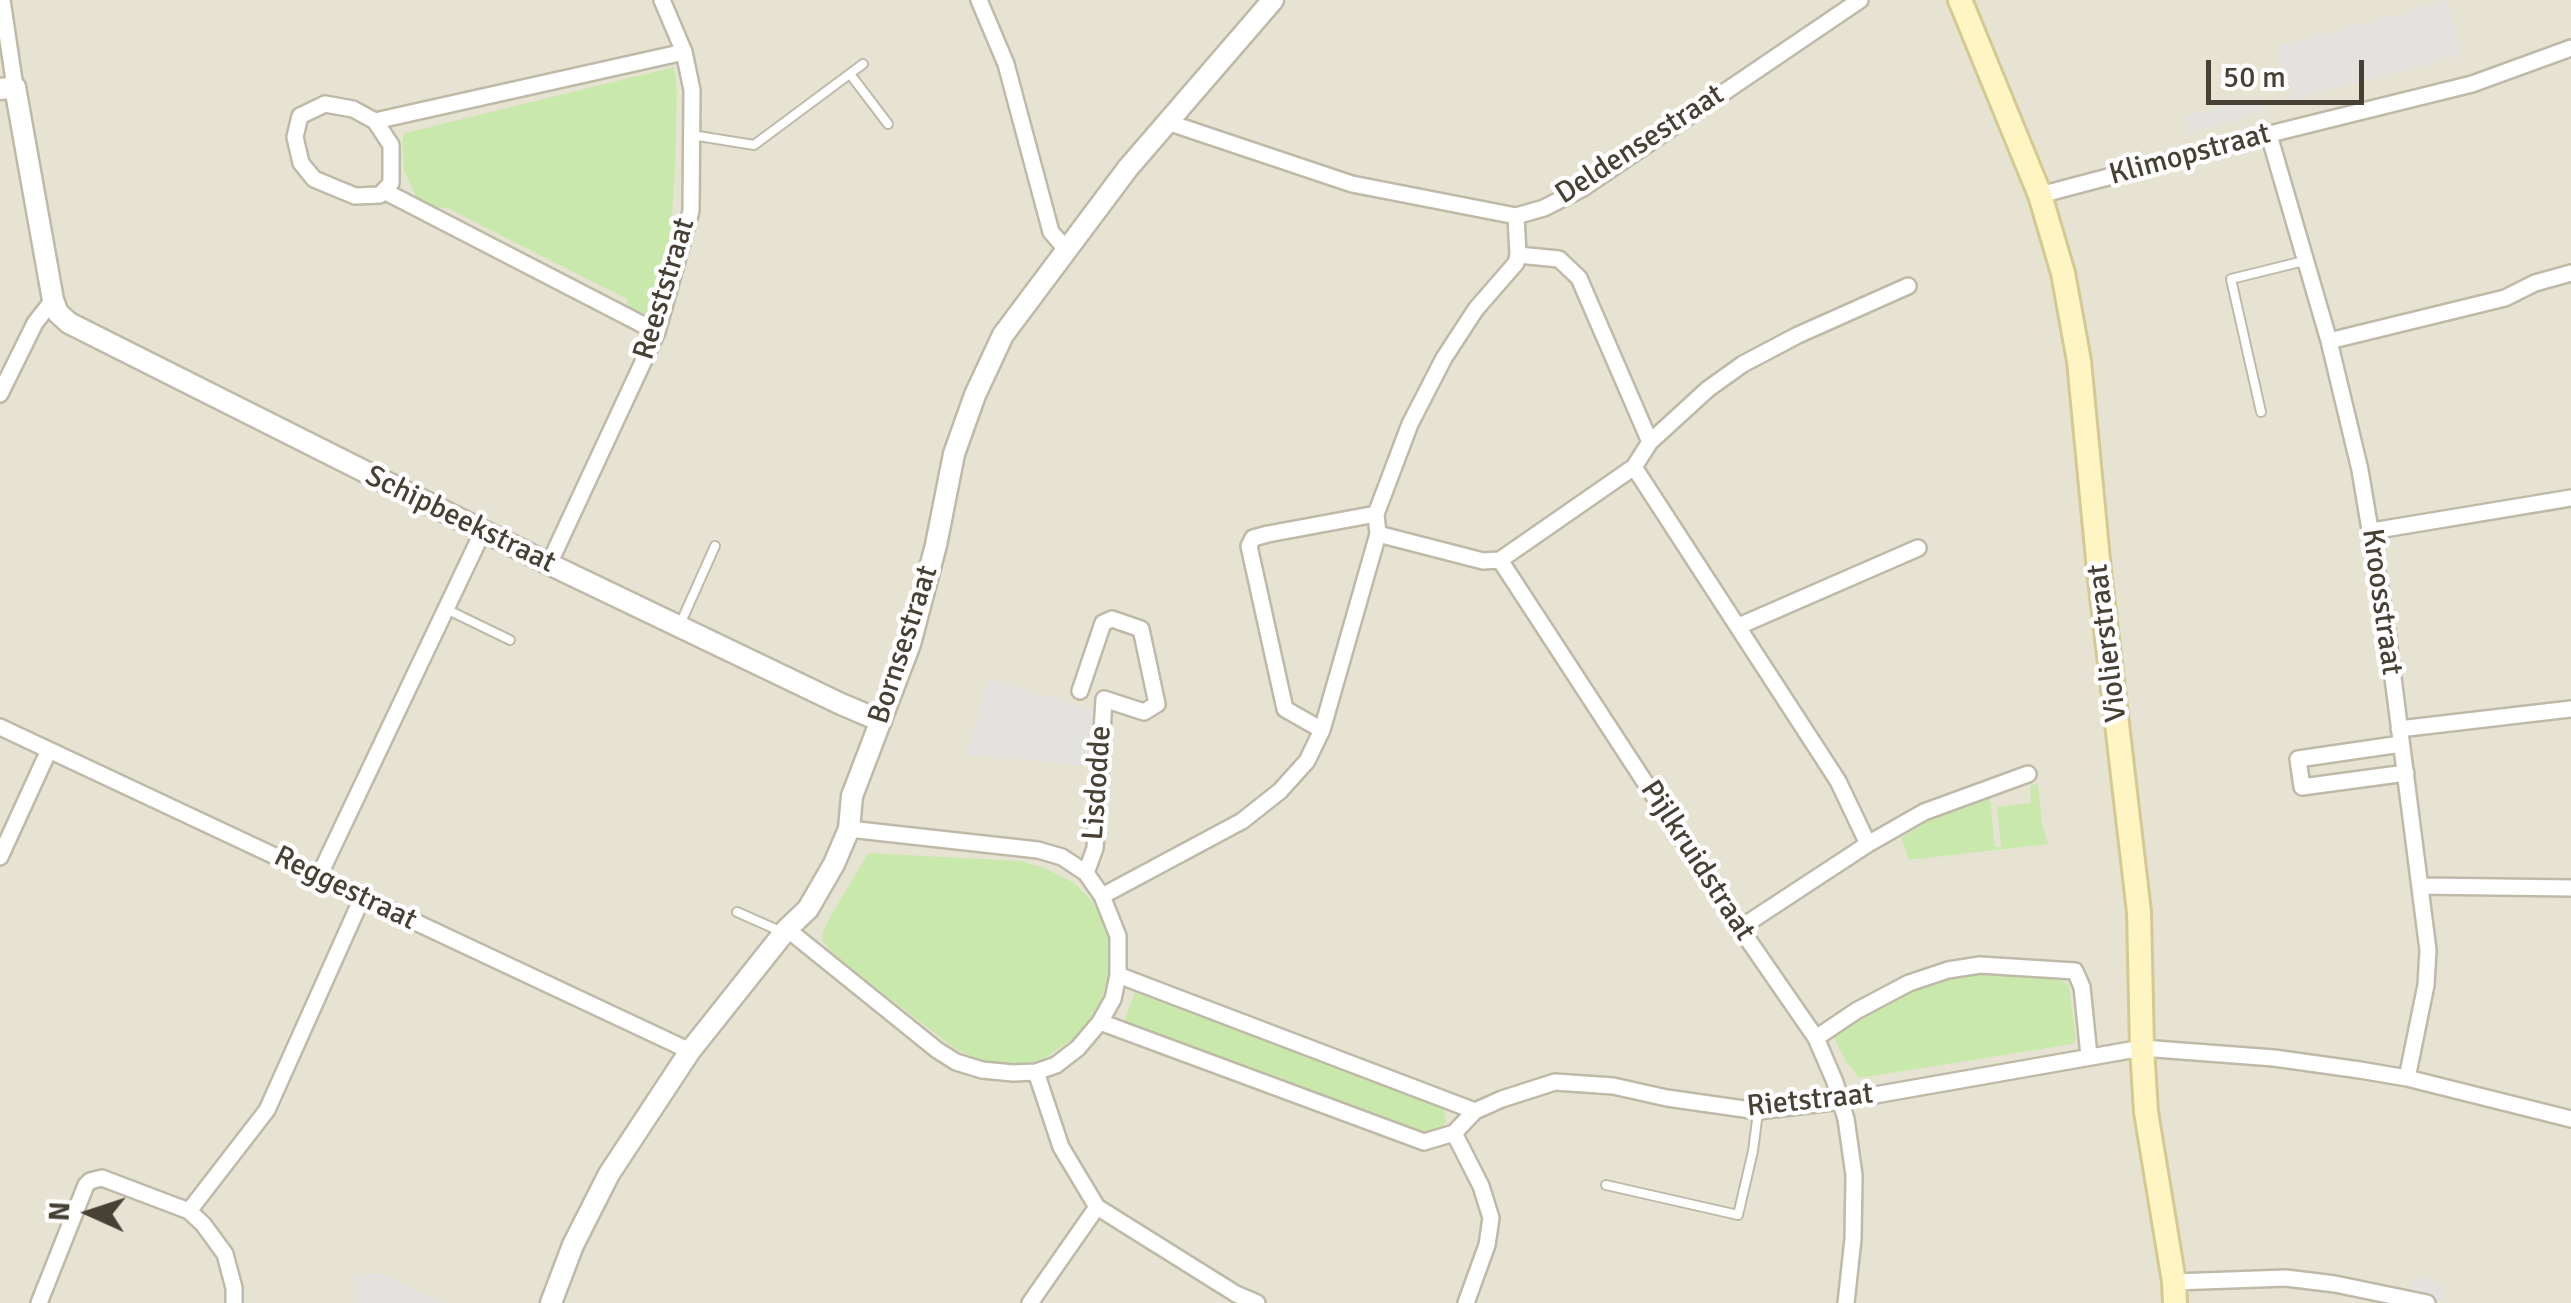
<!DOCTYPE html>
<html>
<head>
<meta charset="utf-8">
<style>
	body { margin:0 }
	#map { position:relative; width:2571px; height:1303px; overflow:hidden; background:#f3f0e5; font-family:Signika,sans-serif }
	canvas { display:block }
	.north { position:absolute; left:40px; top:1163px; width:100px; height:100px; -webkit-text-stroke:8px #fff; paint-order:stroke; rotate:273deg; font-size:28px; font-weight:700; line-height:40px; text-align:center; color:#464035 }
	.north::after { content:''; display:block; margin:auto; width:35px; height:45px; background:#464035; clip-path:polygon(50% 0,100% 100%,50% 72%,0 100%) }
	.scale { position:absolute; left:2206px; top:60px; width:158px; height:45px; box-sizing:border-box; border:5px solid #464035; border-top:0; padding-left:12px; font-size:30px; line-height:35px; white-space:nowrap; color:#464035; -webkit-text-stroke:8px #fff; paint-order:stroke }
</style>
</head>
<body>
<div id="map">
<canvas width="2571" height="1303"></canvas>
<div class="north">N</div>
<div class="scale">50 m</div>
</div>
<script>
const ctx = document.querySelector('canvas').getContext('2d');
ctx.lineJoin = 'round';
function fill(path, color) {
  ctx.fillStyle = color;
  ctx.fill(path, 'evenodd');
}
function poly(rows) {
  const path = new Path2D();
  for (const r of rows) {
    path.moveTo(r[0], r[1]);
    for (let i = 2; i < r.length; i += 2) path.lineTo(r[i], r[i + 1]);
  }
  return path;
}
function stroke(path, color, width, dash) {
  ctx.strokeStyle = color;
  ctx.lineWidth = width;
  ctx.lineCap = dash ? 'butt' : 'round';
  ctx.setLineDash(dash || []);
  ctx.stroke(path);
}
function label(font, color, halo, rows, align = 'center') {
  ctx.font = font + ' Signika,sans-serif';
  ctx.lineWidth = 9;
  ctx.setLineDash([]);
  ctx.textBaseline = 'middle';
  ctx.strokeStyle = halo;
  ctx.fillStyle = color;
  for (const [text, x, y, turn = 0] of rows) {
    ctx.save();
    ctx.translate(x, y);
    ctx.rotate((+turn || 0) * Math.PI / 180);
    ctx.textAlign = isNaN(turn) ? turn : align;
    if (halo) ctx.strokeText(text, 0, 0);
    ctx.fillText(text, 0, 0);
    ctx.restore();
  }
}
const residential = poly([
	[0,0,2571,0,2571,1303,0,1303]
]);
const green = poly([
	[674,67,677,91,675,168,671,230,664,266,646,314,629,308,627,299,447,208,430,208,417,198,404,170,402,140,405,133],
	[2038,783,2042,823,2048,844,1909,860,1901,838,1930,820,1990,798,1995,847,2001,847,1997,807,2031,803,2030,786],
	[868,853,1022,861,1044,868,1074,883,1090,899,1103,918,1109,936,1111,972,1094,1019,1080,1034,1040,1061,1011,1066,977,1060,954,1048,844,963,830,950,822,940,823,931,831,916],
	[2017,973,2060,980,2069,985,2076,1040,2073,1044,1859,1078,1845,1060,1832,1033,1880,1006,1931,983,1966,974],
	[1137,987,1244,1031,1436,1104,1444,1110,1446,1121,1440,1130,1430,1134,1163,1038,1124,1021]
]);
const parking = poly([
	[2447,1,2461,55,2292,100,2278,46],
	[2260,96,2264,112,2188,133,2184,116],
	[988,679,1093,709,1088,766,967,754],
	[379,1274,444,1303,353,1303,354,1275],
	[2414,1277,2447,1285,2443,1301,2410,1292]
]);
const service = poly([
	[850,74,888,124],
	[692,135,754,145,863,64],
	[2261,412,2231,279,2304,261],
	[446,609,510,640],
	[681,622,715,546],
	[737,912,780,931],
	[1606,1185,1738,1215,1753,1151,1758,1112]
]);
const minor = poly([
	[2,0,15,87],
	[979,0,1006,64,1051,232,1066,249],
	[325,104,353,109,375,121,391,145,391,183,380,195,355,196,314,179,301,163,295,137,300,116,325,104],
	[375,121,684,52],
	[1170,123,1352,184,1516,216,1544,208,1583,188,1860,0],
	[2269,135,2329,341,2360,470,2387,631,2428,950,2426,985,2407,1078],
	[384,191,657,332],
	[2040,195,2282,131,2472,84,2571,48],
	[1518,255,1559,259,1579,278,1650,442],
	[2329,341,2505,298,2535,283,2571,273],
	[0,394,35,323,53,300],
	[1634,467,1838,781,1868,844],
	[2372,531,2571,498],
	[1378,534,1483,561,1500,560],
	[1500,560,1740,928,1816,1038,1835,1082,1846,1119,1854,1175,1853,1239,1846,1303],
	[1500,560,1634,467,1650,442,1708,389,1743,364,1798,335,1908,286],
	[549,564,657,332,691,211,692,90,684,52,662,0],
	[1739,626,1918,548],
	[1080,691,1103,623,1112,619,1141,629,1157,704,1144,712,1104,699,1095,848,1086,873],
	[0,727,690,1051],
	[2399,729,2571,709],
	[1322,730,1285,709,1249,546,1253,538,1268,534,1376,514],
	[2401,744,2298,759,2302,787,2406,773],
	[0,857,49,750],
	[319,876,483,531],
	[2422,886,2571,888],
	[1102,896,1242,821,1280,791,1307,761,1322,730,1378,534,1376,514,1410,424,1444,358,1476,309,1516,263,1518,255,1516,216],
	[1740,928,1868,844,1924,812,2028,774],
	[787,929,937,1050,956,1062,982,1070,1013,1073,1036,1072,1056,1065,1078,1048,1100,1022,1113,999,1118,975,1118,936,1102,896,1086,873,1062,857,1038,850,849,829],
	[1118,975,1475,1111],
	[1100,1022,1424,1142,1454,1133,1475,1111,1502,1099,1555,1082,1613,1086,1667,1098,1758,1111,1841,1101,2142,1048,2274,1058,2360,1070,2407,1078,2571,1119],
	[1816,1038,1856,1011,1909,983,1948,970,1980,965,2075,971,2082,987,2089,1056],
	[1036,1072,1061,1147,1097,1207,1236,1294,1257,1303],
	[1454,1133,1481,1186,1491,1218,1487,1245,1466,1303],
	[189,1211,267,1110,362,898],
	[2174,1282,2286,1278,2335,1284,2427,1303],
	[39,1303,86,1185,90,1181,102,1178,189,1211,203,1224,225,1254,234,1288,234,1303],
	[1030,1303,1097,1207]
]);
const tertiary = poly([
	[0,89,15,87,53,300,58,313,69,323,549,564,841,704,881,721],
	[551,1303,573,1245,609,1174,690,1051,787,929,808,909,834,864,849,829,852,796,910,644,936,545,954,454,975,395,1003,335,1128,168,1273,0]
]);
const secondary = poly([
	[1960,0,2040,195,2063,273,2079,361,2099,570,2139,912,2142,1048,2146,1112,2174,1282,2175,1303]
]);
const streetNames = [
	["Deldensestraat",1640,145,-33],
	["Klimopstraat",2190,155,-15],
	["Reeststraat",665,289,-73],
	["Schipbeekstraat",460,520,26],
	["Kroosstraat",2381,602,82],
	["Violierstraat",2108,643,-97],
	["Bornsestraat",904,645,-72],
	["Lisdodde",1098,783,-86],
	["Pijlkruidstraat",1697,861,57],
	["Reggestraat",345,889,26],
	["Rietstraat",1810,1101,-6]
];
fill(residential, '#e7e3d3');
fill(green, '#c9e9ac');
fill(parking, '#e4e2de');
stroke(service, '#bfb9a8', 12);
stroke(minor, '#bfb9a8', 20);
stroke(tertiary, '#bfb9a8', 25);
stroke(secondary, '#d5c993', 28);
stroke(service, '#fff', 8);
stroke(minor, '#fff', 15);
stroke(tertiary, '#fff', 20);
stroke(secondary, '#fff5c3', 22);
label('30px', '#464035', '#fff', streetNames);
</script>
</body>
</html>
